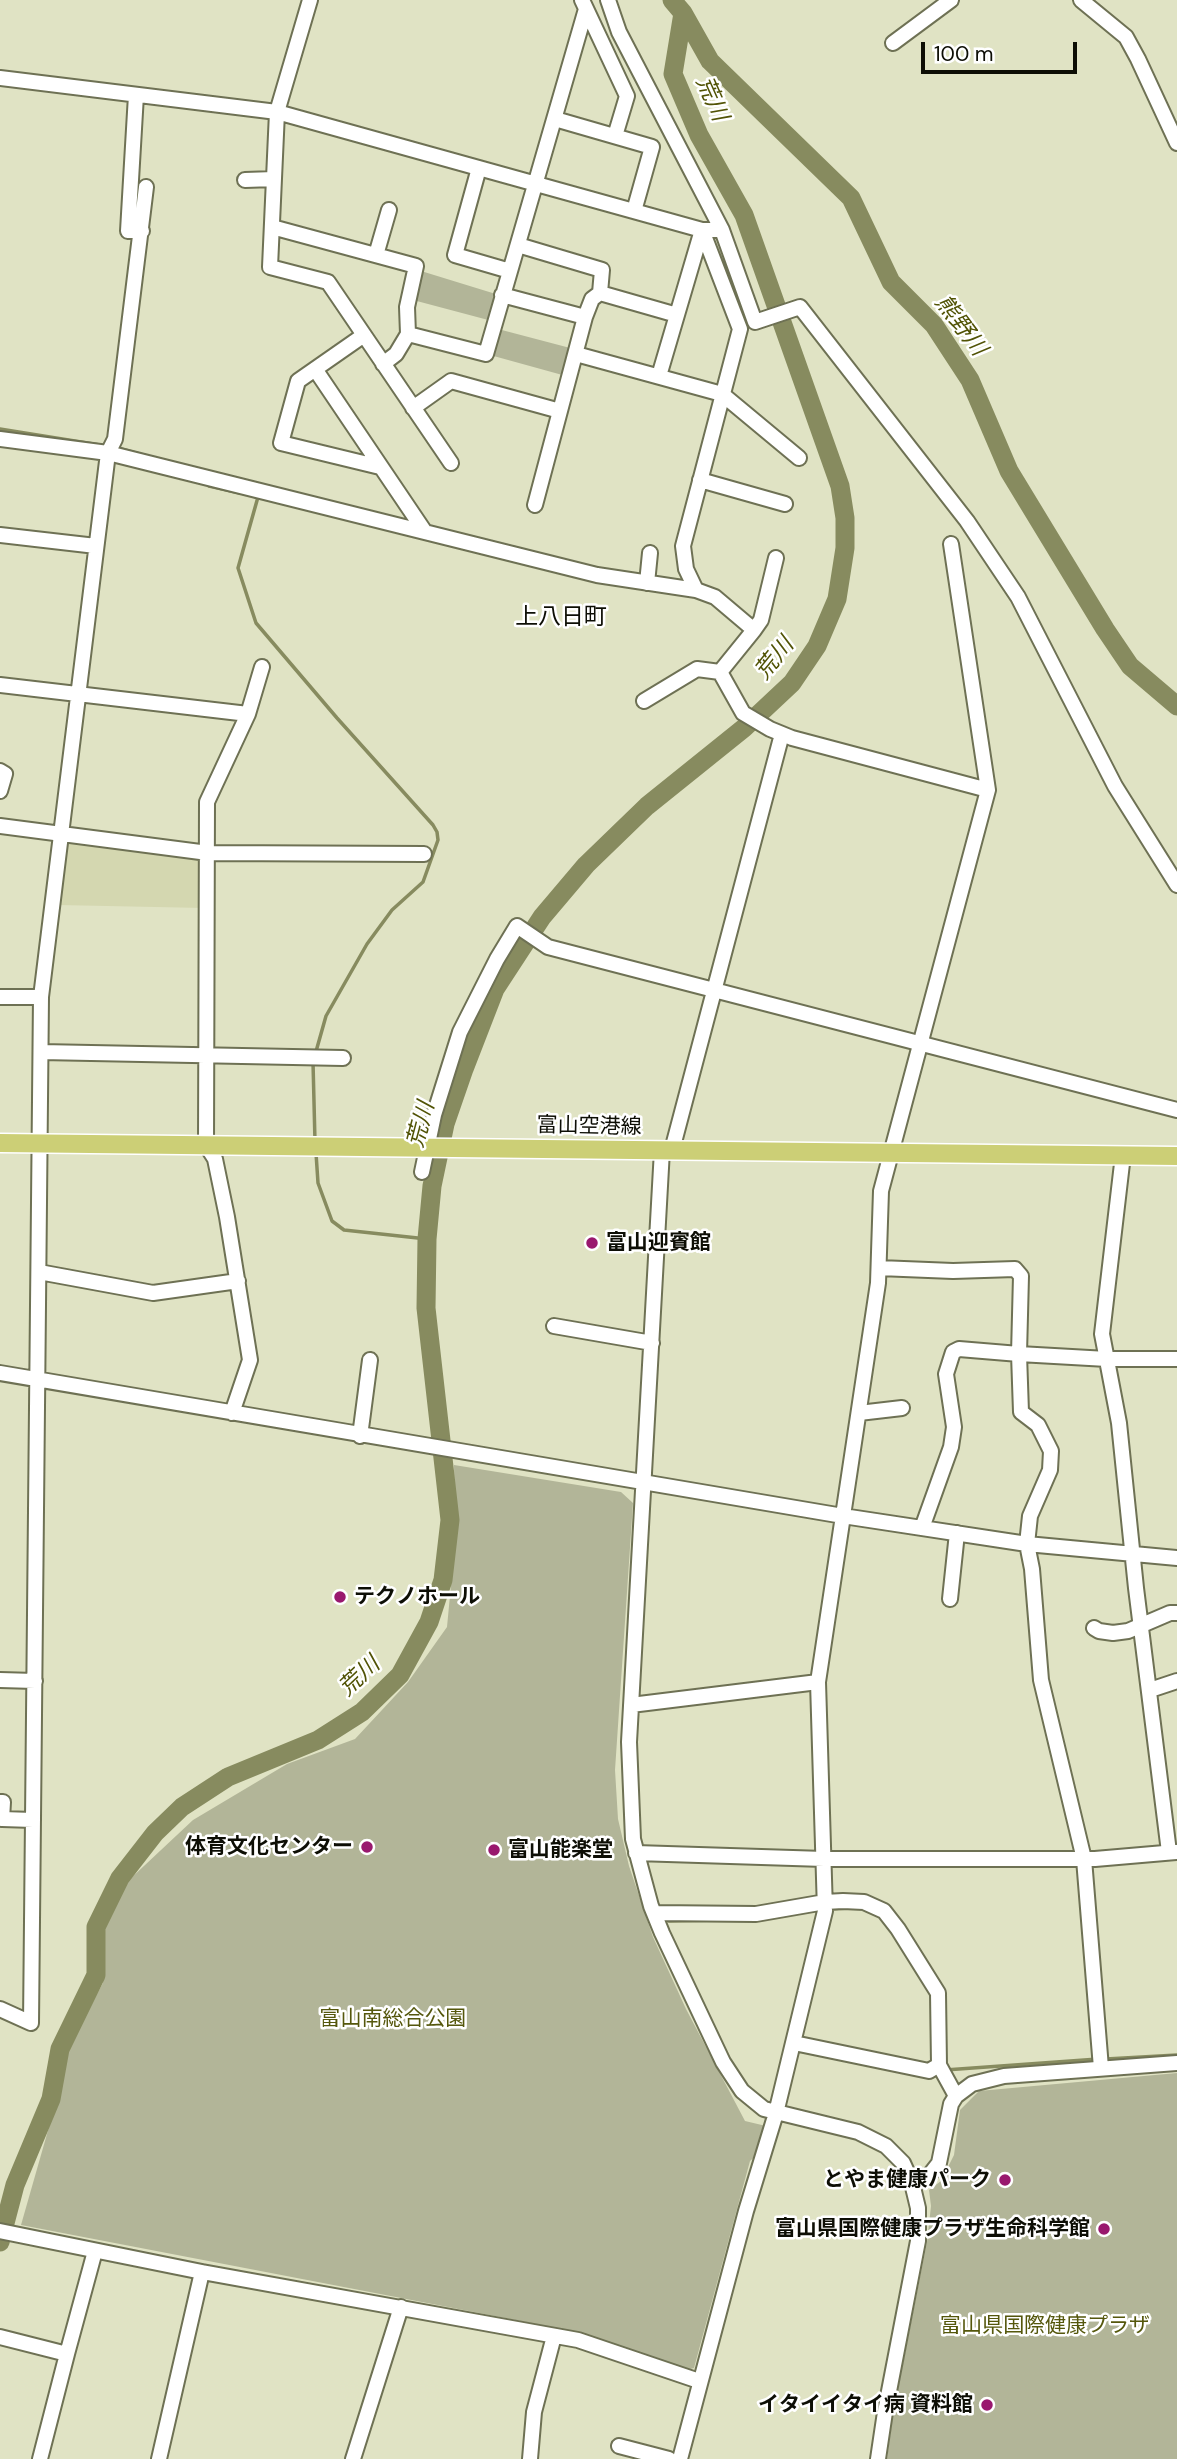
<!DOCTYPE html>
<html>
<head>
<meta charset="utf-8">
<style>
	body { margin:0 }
	#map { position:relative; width:1177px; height:2459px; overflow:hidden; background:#e0e3c4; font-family:"DM Sans",sans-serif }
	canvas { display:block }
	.scale { position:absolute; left:921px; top:42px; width:156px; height:32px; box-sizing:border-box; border:4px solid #0d0e05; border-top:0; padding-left:9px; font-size:21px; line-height:24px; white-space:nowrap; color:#0d0e05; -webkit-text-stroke:5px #fff; paint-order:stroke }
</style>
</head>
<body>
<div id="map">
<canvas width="1177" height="2459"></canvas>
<div class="scale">100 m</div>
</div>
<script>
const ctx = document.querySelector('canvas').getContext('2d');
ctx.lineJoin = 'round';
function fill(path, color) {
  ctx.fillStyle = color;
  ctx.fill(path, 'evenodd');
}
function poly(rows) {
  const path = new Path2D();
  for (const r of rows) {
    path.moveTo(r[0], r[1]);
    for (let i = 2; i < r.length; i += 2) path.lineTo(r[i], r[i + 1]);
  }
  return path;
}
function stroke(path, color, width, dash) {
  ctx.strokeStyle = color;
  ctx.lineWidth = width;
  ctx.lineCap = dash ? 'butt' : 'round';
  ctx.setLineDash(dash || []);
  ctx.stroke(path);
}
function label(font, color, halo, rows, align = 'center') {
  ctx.font = font + ' "DM Sans","Noto Sans JP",sans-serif';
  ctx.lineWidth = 5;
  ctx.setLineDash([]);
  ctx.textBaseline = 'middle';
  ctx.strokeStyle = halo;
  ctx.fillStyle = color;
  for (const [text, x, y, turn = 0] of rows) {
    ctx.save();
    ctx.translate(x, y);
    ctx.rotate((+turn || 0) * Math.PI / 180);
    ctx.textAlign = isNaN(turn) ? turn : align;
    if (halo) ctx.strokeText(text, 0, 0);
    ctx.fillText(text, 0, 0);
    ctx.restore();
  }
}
const built = poly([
	[65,840,204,856,204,908,58,905]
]);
const green = poly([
	[421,271,499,295,492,321,413,300],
	[498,329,574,349,566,376,490,355],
	[454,1465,621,1492,633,1503,615,1770,618,1819,629,1866,653,1937,686,2009,745,2121,766,2126,759,2153,750,2161,694,2368,687,2370,578,2332,21,2225,51,2120,64,2052,103,1983,99,1934,129,1880,193,1820,287,1764,355,1739,408,1682,447,1627,455,1543],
	[1177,2073,1177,2459,887,2459,893,2414,927,2242,931,2206,929,2190,941,2181,954,2155,960,2110,979,2091]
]);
const stream = poly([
	[0,429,106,446],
	[114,447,147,456],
	[206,481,209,486,240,493],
	[255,497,258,497,238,568,256,623,337,718,433,825,437,832,438,840,423,882,392,910,367,944,326,1016,315,1055],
	[313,1062,315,1142],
	[316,1153,318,1183,332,1221,344,1230,427,1239],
	[829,1909,849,1908],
	[669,1921,720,1920],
	[1106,2059,1177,2055],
	[945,2070,1098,2059]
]);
const river = poly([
	[672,0,683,13,710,61,851,198,891,282,934,325,970,380,1009,471,1105,629,1130,666,1177,706],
	[0,2242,15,2185,51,2099,60,2049,96,1975,96,1927,120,1878,155,1833,182,1807,228,1777,318,1740,362,1712,400,1675,429,1622,443,1580,450,1520,426,1308,427,1239,432,1186,445,1124,464,1069,495,989,542,917,586,865,647,806,744,728,792,683,817,646,837,599,845,548,845,518,840,486,744,215,699,135,673,74,683,13]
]);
const minor = poly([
	[310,0,277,112,270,267,328,282,451,463],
	[582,0,627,96,615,136],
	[608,0,619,32,722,230,755,322,800,307,967,521,1018,597,1115,786,1177,885],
	[1081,0,1126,37,1138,59,1177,143],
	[893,43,951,0],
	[0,78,277,112,702,230,722,230],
	[136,95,128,231,142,231],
	[555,119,652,147,634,211],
	[479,168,455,255,510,271],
	[245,180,274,179],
	[272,227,416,266,407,307,408,334,396,354,383,364],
	[518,245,602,270,600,293,592,299,585,317,535,505],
	[376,255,389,210],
	[600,293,677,315],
	[502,295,585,317],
	[408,334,486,354,586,9],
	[364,335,298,381,281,443,380,467],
	[576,354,722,394,799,458],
	[315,369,425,532],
	[659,376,702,230],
	[413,408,451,381,560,411],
	[0,439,108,453,597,575,696,590,715,597,754,630,720,672],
	[700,480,785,504],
	[0,535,96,546],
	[647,583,650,553],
	[696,590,686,569,683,546,740,329,702,230],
	[754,630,761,620,776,558],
	[720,672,743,713,770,729,792,738,988,790],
	[0,685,248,714,207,802,206,1145,215,1159,227,1217,250,1360,232,1413],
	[644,701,697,669,720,672],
	[248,714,262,667],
	[0,771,5,774,0,791],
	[0,826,208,853,424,854],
	[0,997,41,997],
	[41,1052,343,1058],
	[662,1150,629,1742,633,1839,651,1906,662,1933,723,2062,742,2091,764,2109,858,2132,886,2146,903,2163,912,2183,918,2208,918,2241,885,2412,878,2459],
	[672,1150,782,734],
	[1123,1155,1102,1334,1119,1423,1136,1588,1169,1852],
	[422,1172,434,1115,460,1032,497,959,517,926,548,947,1177,1110],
	[879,1268,953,1271,1015,1269,1021,1276,1019,1354,1107,1359,1177,1359],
	[39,1272,153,1293,238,1281],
	[554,1326,652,1343],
	[0,1373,843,1516,1027,1544,1177,1558],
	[859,1413,902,1408],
	[360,1436,370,1360],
	[922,1528,951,1447,954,1427,946,1374,953,1352,959,1349,1019,1354,1021,1412,1038,1425,1051,1451,1050,1470,1030,1516,1027,1544,1032,1569,1041,1680,1084,1859,1101,2068],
	[950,1599,957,1533],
	[1094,1628,1099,1631,1113,1633,1128,1631,1170,1613,1177,1613],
	[0,1680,35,1681],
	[1150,1690,1177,1681],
	[631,1705,818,1682],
	[0,1802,3,1802,2,1819,33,1820],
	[636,1853,824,1859,1095,1859,1176,1852],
	[654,1913,756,1914,825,1902,843,1901,864,1902,884,1911,898,1929,938,1993,939,2065],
	[0,2009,31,2023,41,997,108,453,115,439,146,187],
	[794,2043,929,2071,939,2065,956,2096],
	[912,2183,928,2177,939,2163,951,2104,956,2096,972,2084,1004,2076,1177,2063],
	[0,2231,202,2272,578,2340,699,2381],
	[0,2337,67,2354,40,2459],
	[67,2354,95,2251],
	[619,2446,669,2459],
	[159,2459,202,2272],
	[353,2459,401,2307],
	[530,2459,534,2412,554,2336],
	[680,2459,746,2211,776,2113,825,1911,818,1682,878,1283,881,1191,988,790,951,544]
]);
const major = poly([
	[0,1143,1177,1156]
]);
const markers = [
	[592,1243,7,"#99186e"],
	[340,1597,7,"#99186e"],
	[367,1847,7,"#99186e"],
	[494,1850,7,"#99186e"],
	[1005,2180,7,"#99186e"],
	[1104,2229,7,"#99186e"],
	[987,2405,7,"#99186e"]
];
const streetNames = [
	["富山空港線",589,1127,1]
];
const poiNames = [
	["富山迎賓館",606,1243,"left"],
	["テクノホール",354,1597,"left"],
	["体育文化センター",353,1847],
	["富山能楽堂",508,1850,"left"],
	["とやま健康パーク",991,2180],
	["富山県国際健康プラザ生命科学館",1090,2229],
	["イタイイタイ病 資料館",973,2405]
];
const parkNames = [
	["富山南総合公園",393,2019],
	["富山県国際健康プラザ",1045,2326]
];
const waterNames = [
	["荒川",711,99,66],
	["熊野川",960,326,53],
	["荒川",775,659,-51],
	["荒川",422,1125,-75],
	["荒川",360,1677,-43]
];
const neighbourhoodNames = [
	["上八日町",561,618]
];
fill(built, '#d4d7b0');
fill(green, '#b2b598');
stroke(stream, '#878b5f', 3.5);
stroke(river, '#878b5f', 19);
stroke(minor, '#6e7154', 18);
stroke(major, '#fff', 21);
stroke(minor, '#fff', 14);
stroke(major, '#cccf76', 18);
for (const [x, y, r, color] of markers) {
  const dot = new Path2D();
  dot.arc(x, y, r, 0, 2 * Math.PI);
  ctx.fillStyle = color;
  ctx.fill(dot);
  stroke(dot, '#fff', 2.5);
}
label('21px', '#0d0e05', '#fff', streetNames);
label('bold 21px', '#0d0e05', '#fff', poiNames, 'right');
label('21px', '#55570c', '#fff', parkNames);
label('italic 23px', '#515305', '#fff', waterNames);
label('23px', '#0d0e05', '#fff', neighbourhoodNames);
</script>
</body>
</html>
